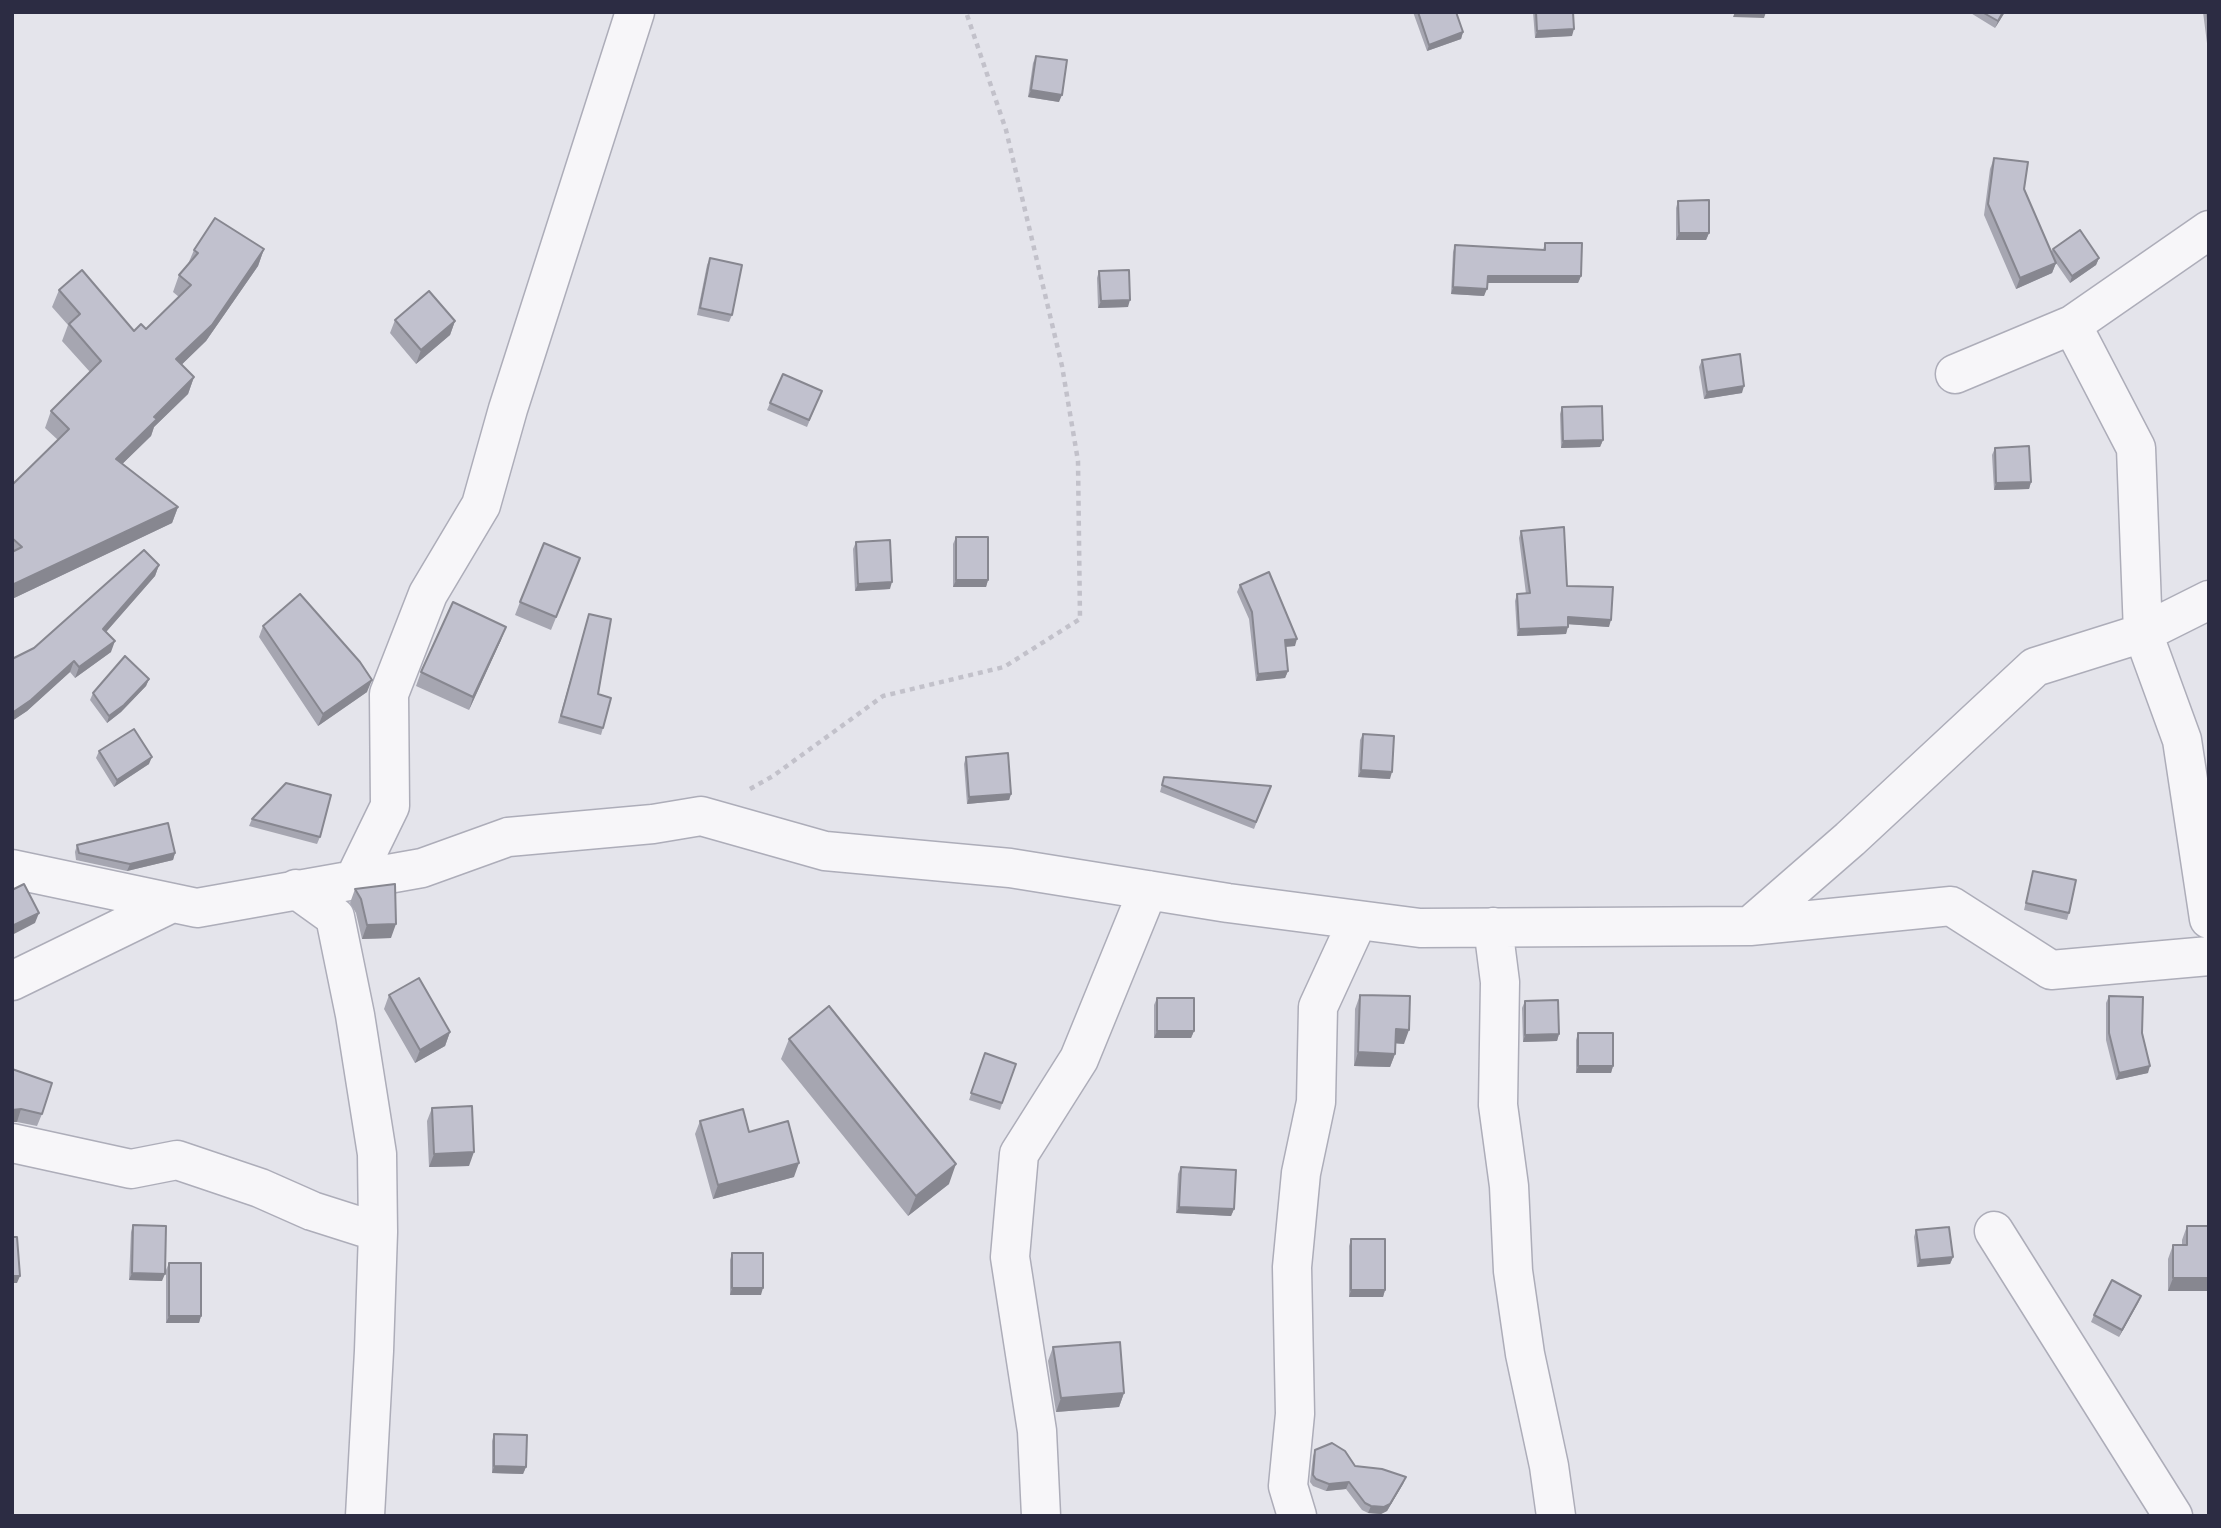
<!DOCTYPE html>
<html>
<head>
<meta charset="utf-8">
<style>
	body { margin:0 }
	#map { position:relative; width:2221px; height:1528px; overflow:hidden; background:#e4e4eb; font-family:"Exo 2",sans-serif }
	canvas { display:block }
	.frame { position:absolute; inset:0; border:14px solid #2c2c43; pointer-events:none }
</style>
</head>
<body>
<div id="map">
<canvas width="2221" height="1528"></canvas>
<div class="frame"></div>
</div>
<script>
const ctx = document.querySelector('canvas').getContext('2d');
ctx.lineJoin = 'round';
function poly(rows) {
  const path = new Path2D();
  for (const r of rows) {
    path.moveTo(r[0], r[1]);
    for (let i = 2; i < r.length; i += 2) path.lineTo(r[i], r[i + 1]);
  }
  return path;
}
function stroke(path, color, width, dash) {
  ctx.strokeStyle = color;
  ctx.lineWidth = width;
  ctx.lineCap = dash ? 'butt' : 'round';
  ctx.setLineDash(dash || []);
  ctx.stroke(path);
}
function fill(path, color) {
  ctx.fillStyle = color;
  ctx.fill(path, 'evenodd');
}
const path = poly([
	[750,789,773,776,883,696,1004,667,1080,619,1078,461,1062,366,1006,130,966,12]
]);
const minor = poly([
	[2072,325,2136,448,2143,633,2182,740,2209,919],
	[1955,374,2072,325,2209,230],
	[12,869,197,908,422,868,508,837,653,824,701,816,825,851,1010,868,1228,903,1420,928,1750,926,1850,839,2035,667,2143,633,2209,600],
	[355,878,390,806,389,694,428,594,481,505,508,409,635,12],
	[296,889,335,917,355,1015,377,1154,378,1232,374,1351,365,1516],
	[1750,926,1951,906,2051,970,2209,956],
	[1493,927,1500,982,1498,1105,1509,1186,1513,1271,1525,1354,1549,1466,1556,1516],
	[12,981,172,903],
	[12,1143,131,1169,177,1160,260,1188,312,1211,378,1232],
	[1994,1231,2173,1516],
	[1041,1516,1037,1431,1010,1257,1019,1154,1079,1059,1148,890],
	[1297,1516,1288,1486,1295,1414,1292,1267,1301,1173,1316,1102,1318,1007,1358,920]
]);
const wall = poly([
	[1413,12,1456,12,1463,32,1461,39,1427,51],
	[1533,12,1573,12,1572,36,1535,38],
	[1969,12,2005,12,1995,28],
	[2203,12,2209,12,2209,51,2208,51],
	[1036,56,1059,102,1028,97,1033,63],
	[1994,158,2024,189,2051,252,2053,249,2099,258,2096,265,2070,283,2056,263,2052,273,2016,289,1984,215,1990,169],
	[1678,201,1709,233,1706,240,1676,240,1676,208],
	[1545,243,1581,276,1578,283,1487,283,1484,296,1451,294,1453,252,1455,245,1543,250],
	[264,249,258,266,206,341,181,365,194,377,188,394,154,427,151,436,122,464,178,507,172,523,12,599,12,485,58,440,45,428,51,411,90,372,62,341,68,325,52,307,59,290,134,331,146,329,179,297,173,292,179,275,188,264,194,250],
	[710,258,732,315,729,322,697,315,707,265],
	[1099,271,1128,307,1098,308,1097,278],
	[395,320,455,321,450,335,416,364,390,333],
	[1702,360,1742,393,1704,399,1699,367],
	[819,398,807,427,767,410,770,403],
	[1562,407,1603,440,1600,447,1561,448,1560,414],
	[1995,448,2031,482,2029,489,1994,490,1992,455],
	[1521,531,1567,586,1609,627,1568,624,1566,634,1517,636,1515,601,1517,594,1526,594,1519,538],
	[956,537,988,580,986,587,953,587,953,544],
	[856,542,890,589,855,591,853,549],
	[159,565,155,576,106,632,111,652,75,678,70,672,27,711,12,721,12,659,34,648],
	[575,571,551,630,515,615,520,602],
	[1240,585,1295,646,1285,647,1288,671,1285,678,1256,681,1249,619,1237,592],
	[589,614,598,694,603,728,601,735,558,723],
	[263,626,367,692,318,726,259,637],
	[501,640,469,710,416,686,421,672],
	[149,679,146,686,121,712,107,723,90,700,93,693],
	[1363,734,1390,779,1358,777,1360,740],
	[99,751,149,764,114,787,96,758],
	[966,757,1011,794,1009,800,967,804,964,764],
	[1164,777,1271,786,1254,829,1160,792],
	[252,819,320,837,317,844,249,826],
	[77,845,175,853,173,860,127,871,76,860,75,852],
	[2033,871,2069,913,2067,920,2024,910],
	[355,889,391,938,362,939,356,913,350,903],
	[389,995,450,1032,445,1046,415,1063,384,1009],
	[1360,995,1404,1044,1395,1043,1395,1054,1390,1067,1354,1066,1355,1009],
	[2109,996,2142,1033,2148,1073,2116,1080,2106,1040,2106,1003],
	[1157,998,1194,1031,1191,1038,1154,1038,1154,1005],
	[1525,1001,1559,1034,1557,1041,1523,1042,1522,1008],
	[1578,1033,1613,1066,1611,1073,1576,1073,1576,1040],
	[789,1039,949,1184,908,1216,781,1059],
	[985,1053,1016,1064,1000,1110,969,1100],
	[12,1069,42,1114,37,1126,17,1122,12,1122],
	[432,1108,469,1166,429,1167,427,1121],
	[700,1121,749,1132,794,1177,713,1199,695,1134],
	[1181,1167,1234,1209,1231,1216,1176,1213,1178,1174],
	[133,1225,162,1281,129,1280,131,1232],
	[2187,1226,2209,1291,2168,1291,2168,1259,2173,1245,2182,1245,2182,1240],
	[1916,1230,1953,1257,1950,1264,1917,1267,1914,1237],
	[1351,1239,1385,1290,1383,1297,1349,1297,1349,1246],
	[732,1253,761,1295,730,1295,730,1260],
	[169,1263,201,1316,199,1323,166,1323,166,1270],
	[2141,1296,2138,1303,2119,1337,2091,1322,2094,1315],
	[1053,1347,1124,1393,1119,1407,1056,1412,1048,1361],
	[494,1434,526,1467,523,1474,492,1473,492,1441],
	[1315,1450,1355,1466,1406,1477,1403,1484,1387,1511,1381,1514,1368,1513,1362,1510,1346,1489,1326,1491,1313,1486,1310,1482,1313,1456]
]);
const shadedWall = poly([
	[1735,12,1766,12,1764,18,1733,17],
	[2003,12,2005,12,1995,28,1998,21],
	[1574,29,1572,36,1535,38,1537,31],
	[1463,32,1461,39,1427,51,1429,45],
	[1031,90,1062,95,1059,102,1028,97],
	[1679,233,1709,233,1706,240,1676,240],
	[264,249,258,266,206,341,170,376,176,359],
	[2099,258,2096,265,2070,283,2072,276],
	[2056,263,2052,273,2016,289,2020,278],
	[1488,276,1581,276,1578,283,1485,283],
	[1453,287,1487,289,1484,296,1451,294],
	[1130,300,1128,307,1098,308,1101,301],
	[455,321,450,335,416,364,421,350],
	[194,377,188,394,154,427,151,436,110,476,116,459,154,417],
	[1744,386,1742,393,1704,399,1707,392],
	[1603,440,1600,447,1561,448,1563,441],
	[2031,482,2029,489,1994,490,1996,483],
	[178,507,172,523,12,599,12,585],
	[159,565,155,576,99,640,103,629],
	[956,580,988,580,986,587,953,587],
	[892,582,890,589,855,591,858,584],
	[1568,617,1611,620,1609,627,1565,624],
	[506,627,501,640,469,710,473,697],
	[1568,627,1566,634,1517,636,1519,629],
	[1297,639,1295,646,1282,647,1285,640],
	[115,641,111,652,75,678,79,667],
	[74,661,70,672,27,711,12,721,12,713],
	[1288,671,1285,678,1256,681,1258,674],
	[149,679,146,686,121,712,107,723,109,716],
	[372,680,367,692,318,726,323,714],
	[152,757,149,764,114,787,117,780],
	[1361,770,1392,772,1390,779,1358,777],
	[1011,794,1009,800,967,804,969,797],
	[175,853,173,860,127,871,130,864],
	[39,913,35,923,12,935,12,926],
	[396,924,391,938,362,939,367,925],
	[1396,1029,1409,1030,1404,1044,1391,1043],
	[1157,1031,1194,1031,1191,1038,1154,1038],
	[450,1032,445,1046,415,1063,420,1050],
	[1559,1034,1557,1041,1523,1042,1525,1035],
	[1358,1052,1395,1054,1390,1067,1354,1066],
	[1578,1066,1613,1066,1611,1073,1576,1073],
	[2150,1066,2148,1073,2116,1080,2119,1073],
	[21,1109,17,1122,12,1122,12,1110],
	[474,1152,469,1166,429,1167,434,1154],
	[799,1163,794,1177,713,1199,718,1185],
	[956,1164,949,1184,908,1216,916,1196],
	[1179,1207,1234,1209,1231,1216,1176,1213],
	[1953,1257,1950,1264,1917,1267,1920,1260],
	[132,1273,165,1274,162,1281,129,1280],
	[12,1276,20,1276,17,1283,12,1283],
	[2173,1278,2209,1278,2209,1291,2168,1291],
	[732,1288,763,1288,761,1295,730,1295],
	[1351,1290,1385,1290,1383,1297,1349,1297],
	[2141,1296,2138,1303,2119,1337,2122,1330],
	[169,1316,201,1316,199,1323,166,1323],
	[1124,1393,1119,1407,1056,1412,1061,1398],
	[494,1466,526,1467,523,1474,492,1473],
	[1406,1477,1403,1484,1387,1511,1381,1514,1368,1513,1371,1506],
	[1349,1482,1346,1489,1326,1491,1329,1484]
]);
const building = poly([
	[1418,12,1456,12,1463,32,1429,45,1418,12],
	[1536,12,1573,12,1574,29,1537,31,1536,12],
	[1982,12,2003,12,1998,21,1982,12],
	[2207,12,2209,12,2209,29,2207,12],
	[1036,56,1067,60,1062,95,1031,90,1036,56],
	[1994,158,2028,162,2024,189,2056,263,2020,278,1988,204,1994,158],
	[1709,200,1709,233,1679,233,1678,201,1709,200],
	[215,218,264,249,212,325,176,359,194,377,154,417,157,419,116,459,178,507,12,585,12,552,22,547,12,538,12,485,69,429,51,411,101,361,69,324,80,314,59,290,82,270,134,331,141,324,146,329,191,285,179,275,198,253,194,250,215,218],
	[2080,230,2099,258,2072,276,2053,249,2080,230],
	[1545,243,1582,243,1581,276,1488,276,1487,289,1453,287,1455,245,1545,250,1545,243],
	[710,258,742,265,732,315,700,308,710,258],
	[1129,270,1130,300,1101,301,1099,271,1129,270],
	[429,291,455,321,421,350,395,320,429,291],
	[1740,354,1744,386,1707,392,1702,360,1740,354],
	[783,374,822,391,809,420,770,403,783,374],
	[1602,406,1603,440,1563,441,1562,407,1602,406],
	[2029,446,2031,482,1996,483,1995,448,2029,446],
	[1564,527,1567,586,1613,587,1611,620,1568,617,1568,627,1519,629,1517,594,1530,593,1521,531,1564,527],
	[956,537,988,537,988,580,956,580,956,537],
	[890,540,892,582,858,584,856,542,890,540],
	[544,543,580,558,556,617,520,602,544,543],
	[144,550,159,565,103,629,115,641,79,667,74,661,31,700,12,713,12,659,34,648,144,550],
	[1269,572,1297,639,1285,640,1288,671,1258,674,1252,612,1240,585,1269,572],
	[300,594,360,662,372,680,323,714,263,626,300,594],
	[453,602,506,627,473,697,421,672,453,602],
	[589,614,611,619,598,694,611,698,603,728,561,716,589,614],
	[125,656,149,679,124,705,109,716,93,693,125,656],
	[134,729,152,757,117,780,99,751,134,729],
	[1363,734,1394,736,1392,772,1361,770,1363,734],
	[1008,753,1011,794,969,797,966,757,1008,753],
	[1164,777,1271,786,1256,822,1162,785,1164,777],
	[286,783,331,795,320,837,252,819,286,783],
	[168,823,175,853,130,864,79,853,77,845,168,823],
	[2033,871,2076,880,2069,913,2026,903,2033,871],
	[24,884,39,913,12,926,12,890,24,884],
	[395,884,396,924,367,925,361,899,355,889,395,884],
	[419,978,450,1032,420,1050,389,995,419,978],
	[1360,995,1410,996,1409,1030,1396,1029,1395,1054,1358,1052,1360,995],
	[2109,996,2143,997,2142,1033,2150,1066,2119,1073,2109,1033,2109,996],
	[1157,998,1194,998,1194,1031,1157,1031,1157,998],
	[1558,1000,1559,1034,1525,1035,1525,1001,1558,1000],
	[829,1006,956,1164,916,1196,789,1039,829,1006],
	[1578,1033,1613,1033,1613,1066,1578,1066,1578,1033],
	[985,1053,1016,1064,1002,1103,971,1093,985,1053],
	[12,1069,52,1083,42,1114,21,1109,12,1110,12,1069],
	[472,1106,474,1152,434,1154,432,1108,472,1106],
	[743,1109,749,1132,788,1121,799,1163,718,1185,700,1121,743,1109],
	[1181,1167,1236,1170,1234,1209,1179,1207,1181,1167],
	[133,1225,166,1226,165,1274,132,1273,133,1225],
	[2187,1226,2209,1226,2209,1278,2173,1278,2173,1245,2187,1245,2187,1226],
	[1949,1227,1953,1257,1920,1260,1916,1230,1949,1227],
	[12,1237,17,1237,20,1276,12,1276,12,1237],
	[1351,1239,1385,1239,1385,1290,1351,1290,1351,1239],
	[732,1253,763,1253,763,1288,732,1288,732,1253],
	[169,1263,201,1263,201,1316,169,1316,169,1263],
	[2112,1280,2141,1296,2122,1330,2094,1315,2112,1280],
	[1120,1342,1124,1393,1061,1398,1053,1347,1120,1342],
	[494,1434,527,1435,526,1467,494,1466,494,1434],
	[1332,1443,1345,1451,1355,1466,1382,1469,1406,1477,1390,1504,1384,1507,1371,1506,1365,1503,1349,1482,1329,1484,1316,1479,1313,1475,1315,1450,1332,1443]
]);
stroke(minor, '#adadb9', 41);
stroke(path, '#c2c1ca', 4.5, [5, 5]);
stroke(minor, '#f7f6f9', 38);
fill(wall, '#a6a6b1');
fill(shadedWall, '#878790');
fill(building, '#c1c1ce');
stroke(building, '#878790', 2);
</script>
</body>
</html>
